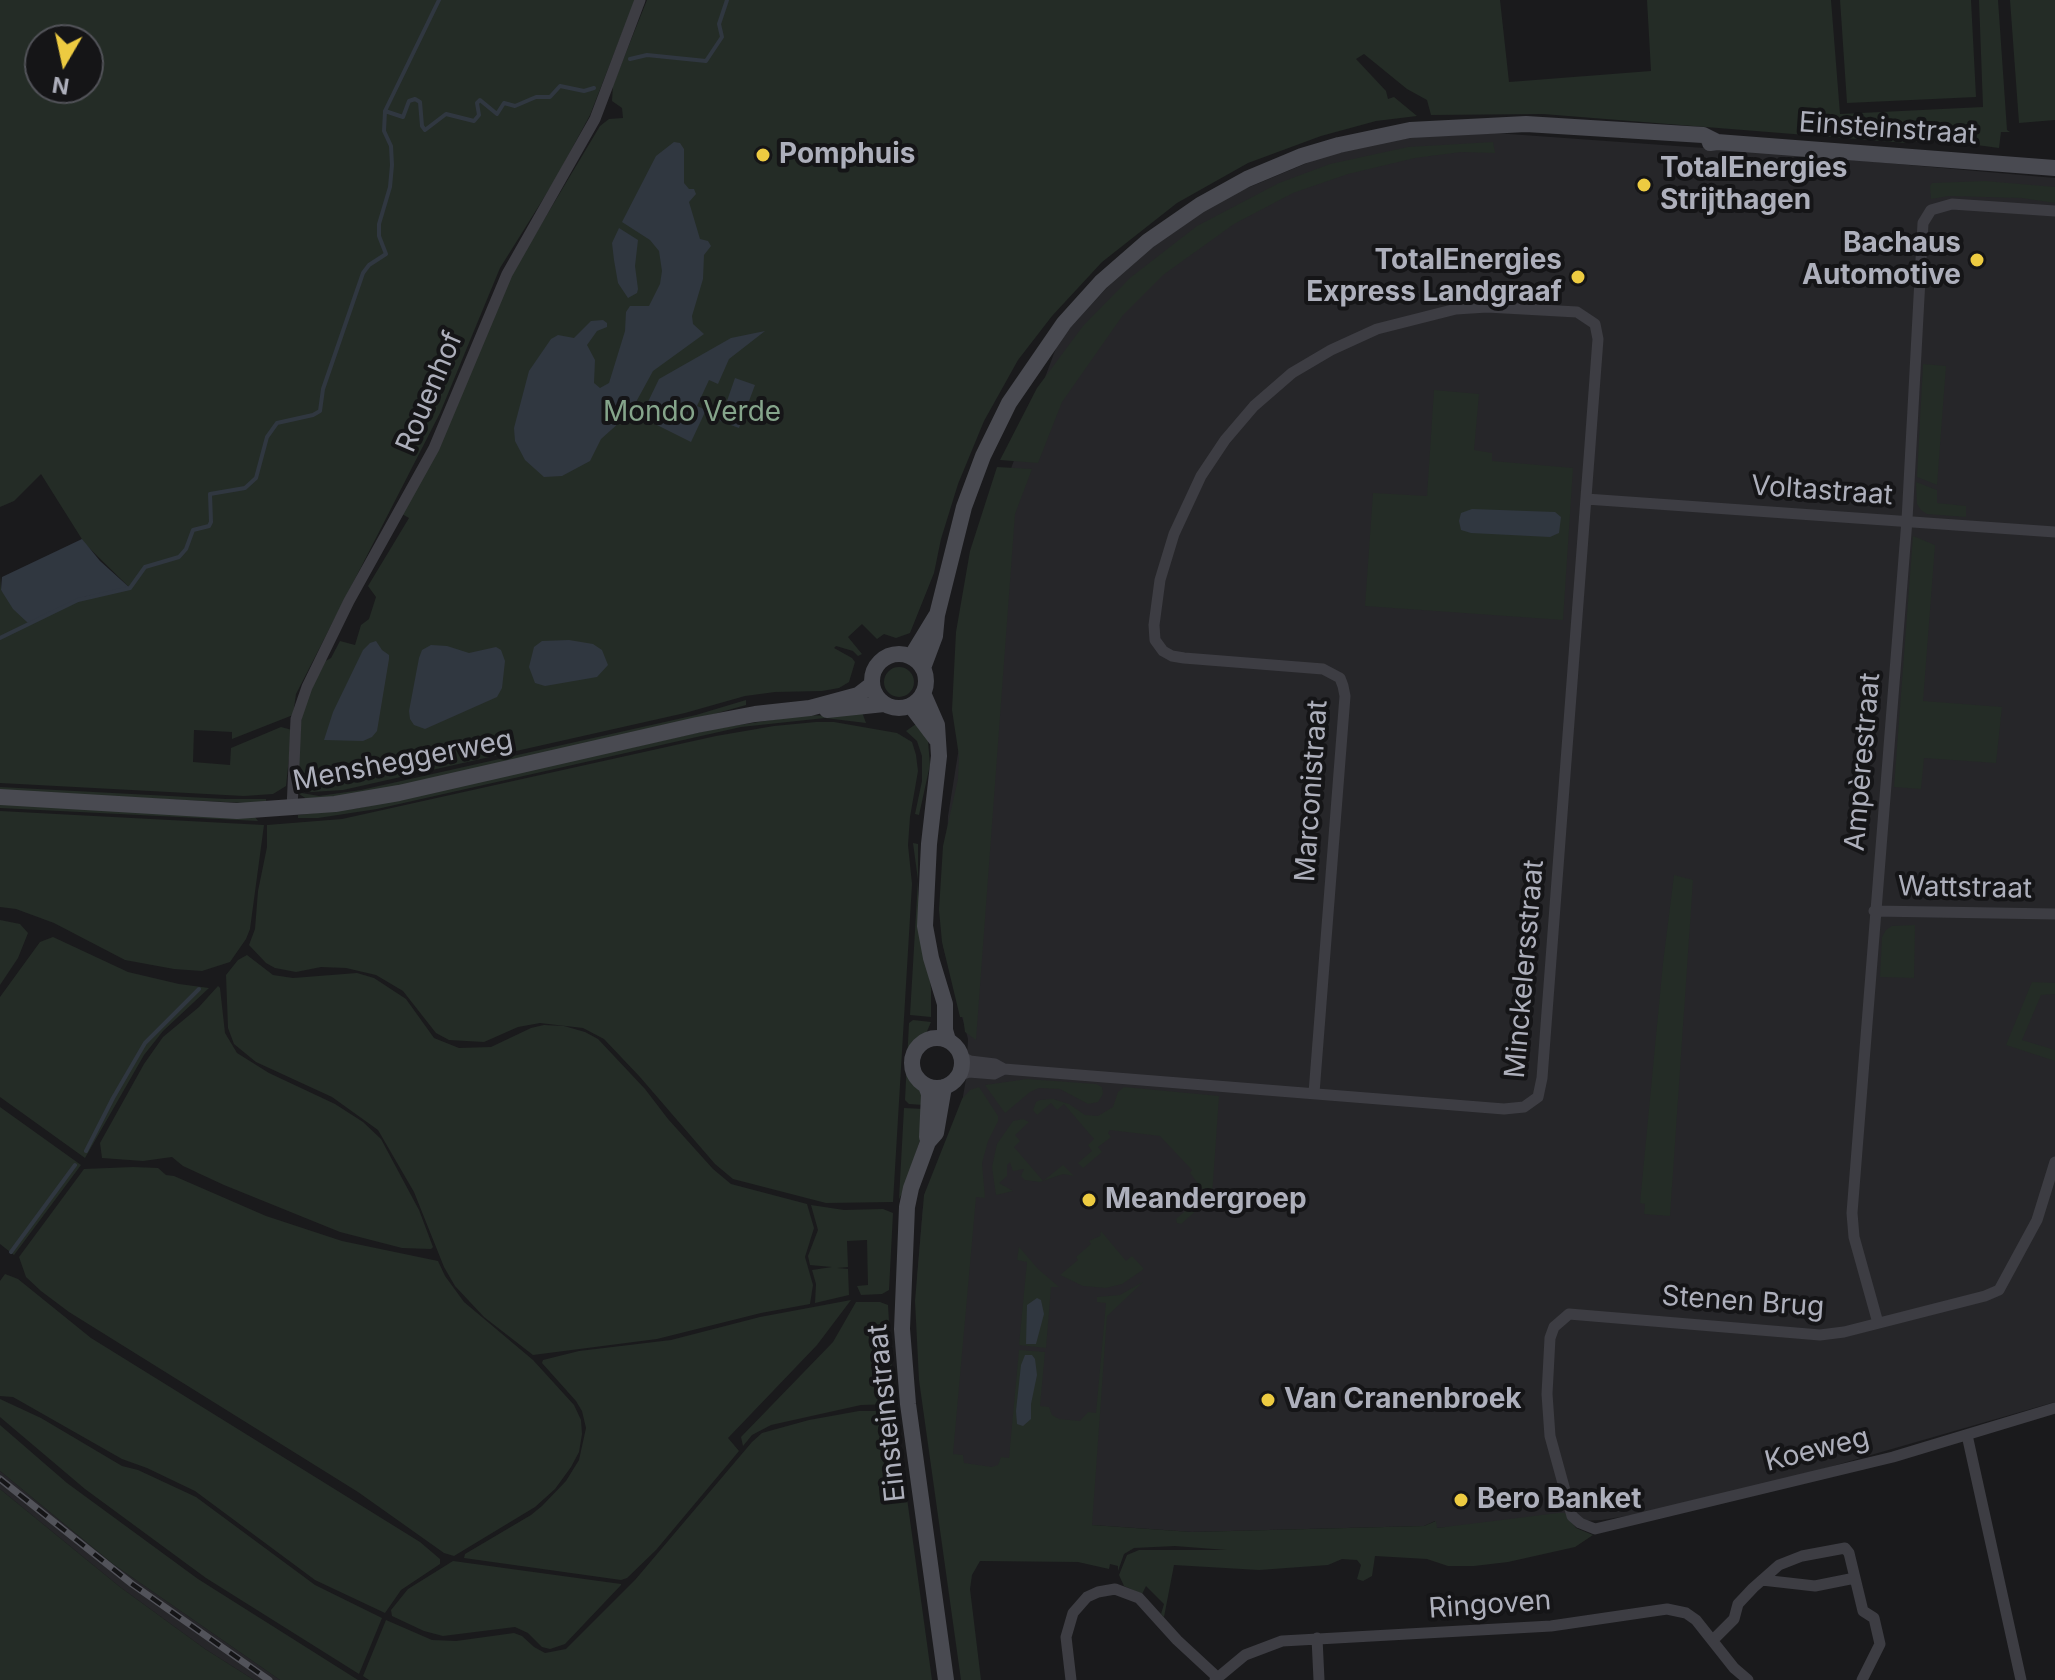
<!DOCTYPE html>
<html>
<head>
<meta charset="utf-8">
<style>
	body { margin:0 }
	#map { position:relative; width:2055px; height:1680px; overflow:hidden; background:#1a1a1c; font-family:Inter,sans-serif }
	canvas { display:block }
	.north { position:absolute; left:24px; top:24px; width:80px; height:80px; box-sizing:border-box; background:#151517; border:2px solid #525359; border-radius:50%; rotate:189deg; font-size:22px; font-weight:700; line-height:32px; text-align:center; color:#adafbb }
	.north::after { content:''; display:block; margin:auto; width:28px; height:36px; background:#edcb41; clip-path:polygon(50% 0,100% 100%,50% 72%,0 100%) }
</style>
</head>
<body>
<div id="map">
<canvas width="2055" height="1680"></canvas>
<div class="north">N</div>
</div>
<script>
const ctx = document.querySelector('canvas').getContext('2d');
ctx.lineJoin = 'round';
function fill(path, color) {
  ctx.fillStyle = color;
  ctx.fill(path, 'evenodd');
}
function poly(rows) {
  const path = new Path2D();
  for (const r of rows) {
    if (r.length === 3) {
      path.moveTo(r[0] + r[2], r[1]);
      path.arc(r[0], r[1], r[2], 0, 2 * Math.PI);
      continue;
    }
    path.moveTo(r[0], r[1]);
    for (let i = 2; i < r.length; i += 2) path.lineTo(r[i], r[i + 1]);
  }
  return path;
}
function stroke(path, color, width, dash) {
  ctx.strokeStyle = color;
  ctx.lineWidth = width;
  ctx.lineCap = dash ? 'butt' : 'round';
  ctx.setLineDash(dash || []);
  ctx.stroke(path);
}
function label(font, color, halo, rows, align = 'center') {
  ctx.font = font + ' Inter,sans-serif';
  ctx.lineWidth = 8;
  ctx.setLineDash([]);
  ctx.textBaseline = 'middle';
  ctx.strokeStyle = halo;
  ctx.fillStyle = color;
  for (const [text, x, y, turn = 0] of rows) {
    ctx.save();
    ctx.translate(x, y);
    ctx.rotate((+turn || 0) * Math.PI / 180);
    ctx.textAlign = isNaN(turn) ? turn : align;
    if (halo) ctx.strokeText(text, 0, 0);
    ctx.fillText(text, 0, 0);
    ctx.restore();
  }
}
const built = poly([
	[1495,133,1774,153,2055,178,2055,1402,1701,1504,1602,1520,1436,1528,1435,1521,1424,1526,1192,1532,948,1515,917,1278,923,1207,962,1102,966,1079,968,1039,943,946,948,816,964,716,985,538,1059,340,1122,271,1184,222,1240,191,1319,158,1372,144,1424,136],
	[0,1471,113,1564,280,1680,254,1680,205,1649,120,1587,0,1489]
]);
const green = poly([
	[0,0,635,0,590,115,555,180,500,268,440,413,296,694,293,715,232,739,232,732,194,730,193,762,230,765,231,748,281,727,292,730,286,786,273,794,244,796,0,783,0,574,1,590,28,623,84,597,129,587,85,544,41,474,14,501,0,507],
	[40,40,88,40,88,88,40,88],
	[647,0,1500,0,1509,82,1651,71,1647,0,1831,0,1840,114,1983,107,1979,0,1998,0,2007,130,2010,132,2001,132,1999,148,1933,139,1906,143,1543,114,1431,115,1427,100,1407,89,1364,54,1356,59,1386,91,1388,99,1394,97,1417,116,1376,121,1321,136,1248,163,1177,203,1102,262,1052,316,1018,360,984,421,958,484,941,539,934,573,910,633,896,638,884,634,877,639,862,624,848,637,862,654,858,656,853,651,836,646,834,648,852,658,855,662,849,682,839,688,822,691,775,692,745,696,685,713,343,790,311,792,296,788,302,710,322,663,331,658,340,641,355,645,361,625,369,619,376,597,368,586,409,518,402,514,502,293,524,253,600,126,609,119,623,118,622,108,612,101,613,85],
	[1840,0,1971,0,1976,97,1847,103],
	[2010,0,2055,0,2055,120,2019,123],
	[1493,142,1495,153,1461,152,1415,158,1348,174,1293,193,1234,224,1163,275,1123,315,1062,402,1038,463,1000,460,1037,388,1083,326,1130,278,1197,226,1279,183,1330,164,1408,147],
	[1985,181,2055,187,2055,203,2022,198,1949,196,1931,199,1930,186,1932,183],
	[1923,364,1946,366,1937,485,1917,477],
	[1434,390,1479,394,1474,450,1492,453,1492,461,1573,468,1563,620,1365,606,1373,493,1427,496],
	[997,467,1032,469,1015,514,976,1040,965,1032,963,1017,960,1017,942,942,939,910,943,846,958,779,959,756,952,710,956,632,970,551],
	[1916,482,1937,490,1937,503,1966,506,1966,517,1927,514,1921,510,1917,504],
	[1913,536,1935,545,1923,701,2002,707,1996,763,1924,758,1921,789,1894,787],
	[899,682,15],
	[746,700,746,705,714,714,406,785,310,801,296,792,319,796,361,790,696,715],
	[862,712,866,723,825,718,741,727,377,809,318,818,298,818,298,815,359,808,719,728,805,715,839,716],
	[816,722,834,722,897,733,912,742,916,755,918,771,910,817,908,845,912,884,893,1202,826,1203,733,1179,715,1164,640,1077,604,1039,583,1028,540,1023,518,1027,484,1042,449,1040,436,1033,403,991,376,975,346,968,321,967,296,972,275,968,266,963,249,945,255,929,258,891,267,847,267,825,342,819,716,736,774,726],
	[919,722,928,741,930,765,919,815,915,814,922,781,922,756,917,741,906,731],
	[0,787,226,799,266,799,266,804,0,791],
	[0,804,255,817,258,821,0,808],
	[0,811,264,825,250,929,246,939,230,962,202,971,174,969,125,960,54,923,16,909,0,907],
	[913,843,918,844,918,894,931,989,931,1017,910,1015,918,880],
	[1674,875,1693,880,1670,1216,1644,1214,1645,1204,1640,1203,1663,963],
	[0,920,20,924,28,933,18,958,0,985],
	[1915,925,1914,978,1880,977,1882,937,1886,930,1892,926],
	[53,937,128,972,179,984,209,988,163,1031,144,1055,85,1158,0,1097,0,997,40,942],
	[247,955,273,975,293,978,357,973,374,978,406,999,434,1038,459,1048,491,1047,531,1028,544,1025,564,1026,585,1032,598,1039,645,1089,668,1119,713,1169,731,1184,807,1204,814,1228,805,1257,813,1285,810,1304,761,1313,657,1339,533,1355,484,1317,455,1286,444,1267,414,1192,378,1130,332,1097,256,1062,234,1044,228,1028,226,975,238,960],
	[2032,982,2055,983,2055,994,2041,995,2022,1040,2055,1050,2055,1061,2006,1045],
	[218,986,220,988,225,1033,237,1053,269,1073,335,1104,363,1122,381,1139,419,1210,433,1247,431,1249,402,1248,340,1232,224,1185,183,1166,172,1157,143,1161,102,1158,100,1143,144,1064,163,1037,199,1007],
	[913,1020,931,1022,925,1036,912,1049,909,1062,911,1075,919,1087,924,1105,909,1104,905,1100,909,1023],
	[1027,1079,1096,1084,1102,1087,1103,1094,1098,1102,1088,1104,1060,1089,1039,1088,1030,1092,1005,1113,985,1085],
	[979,1087,998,1116,998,1121,988,1141,982,1163,985,1198,976,1197,953,1454,963,1455,964,1463,992,1467,998,1465,1001,1457,1009,1458,1019,1350,1045,1352,1040,1406,1049,1407,1052,1415,1059,1419,1080,1421,1088,1412,1096,1413,1106,1303,1097,1302,1097,1297,1120,1295,1143,1282,1107,1316,1092,1525,1192,1532,1424,1526,1436,1521,1437,1528,1558,1513,1565,1513,1576,1528,1593,1535,1575,1547,1508,1562,1474,1566,1448,1566,1427,1559,1375,1556,1372,1576,1363,1581,1357,1579,1361,1565,1357,1560,1342,1559,1328,1565,1259,1570,1174,1565,1164,1617,1161,1614,1164,1604,1146,1586,1142,1594,1124,1586,1119,1575,1127,1555,1139,1550,1227,1550,1175,1546,1134,1548,1124,1554,1118,1571,1118,1566,1110,1564,1109,1569,1078,1562,980,1561,972,1575,970,1589,981,1680,961,1680,919,1380,915,1301,924,1195,962,1099,970,1090],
	[1124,1087,1219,1096,1211,1210,1205,1203,1181,1224,1177,1223,1176,1219,1200,1198,1199,1195,1204,1191,1190,1173,1192,1170,1160,1136,1110,1130,1108,1133,1111,1137,1098,1147,1102,1152,1083,1168,1078,1163,1092,1151,1088,1145,1094,1139,1064,1104,1057,1110,1051,1103,1037,1115,1033,1110,1036,1102,1040,1100,1053,1099,1069,1104,1085,1115,1098,1116,1113,1107,1118,1092],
	[0,1107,81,1165,14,1255,0,1244],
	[904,1108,924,1109,923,1131,903,1192,899,1199],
	[1023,1119,1029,1122,1015,1135,1020,1141,1014,1147,1043,1181,1063,1165,1074,1176,1063,1174,1040,1182,1025,1180,1021,1176,1024,1169,1013,1171,1010,1162,1007,1165,1007,1176,999,1183,1013,1191,996,1195,992,1167,997,1144,1013,1121],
	[133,1167,158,1168,166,1175,174,1176,266,1216,342,1241,438,1261,445,1276,464,1302,533,1360,574,1405,581,1420,582,1434,579,1452,571,1467,555,1489,535,1507,454,1556,444,1553,358,1492,69,1312,41,1291,26,1277,19,1257,84,1169],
	[811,1205,844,1210,883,1209,893,1213,889,1290,882,1294,861,1295,857,1286,868,1285,867,1240,847,1241,848,1267,837,1268,848,1269,849,1295,815,1303,816,1284,812,1270,832,1267,810,1265,808,1256,818,1230],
	[1101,1231,1126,1261,1132,1256,1144,1269,1122,1284,1106,1288,1083,1286,1060,1275,1078,1260,1076,1257,1091,1244,1089,1241,1100,1236],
	[1019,1247,1038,1269,1059,1287,1051,1287,1046,1348,1019,1345,1027,1262,1017,1260],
	[5,1274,18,1279,91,1338,420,1542,440,1559,440,1564,401,1590,385,1613,315,1580,195,1491,147,1468,122,1459,13,1397,0,1396,0,1281],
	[851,1300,817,1345,728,1438,739,1451,656,1550,627,1578,621,1580,464,1558,465,1554,531,1515,542,1506,566,1481,579,1460,586,1428,582,1411,576,1401,542,1363,543,1360,579,1351,671,1340,760,1317],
	[856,1302,880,1302,888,1305,894,1404,861,1405,771,1425,752,1435,743,1446,741,1437,833,1342],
	[0,1399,41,1418,122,1466,138,1470,196,1497,315,1585,382,1618,359,1674,206,1578,85,1489,0,1417],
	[859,1411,895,1411,932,1680,369,1680,363,1676,386,1620,432,1640,456,1641,514,1633,522,1636,534,1647,545,1653,566,1649,635,1580,752,1442,762,1433,809,1420],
	[0,1425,67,1483,198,1579,358,1680,280,1680,113,1564,0,1471],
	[0,1489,120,1587,205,1649,254,1680,0,1680],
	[453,1561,621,1584,621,1585,565,1644,550,1649,542,1647,528,1633,515,1627,443,1636,424,1631,392,1616,391,1610,408,1589]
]);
const water = poly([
	[674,142,680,143,684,149,684,183,689,189,694,189,696,194,689,202,700,239,708,241,711,246,704,255,703,279,692,316,693,324,704,334,653,371,630,413,601,439,590,461,562,476,544,477,525,460,515,441,514,428,529,371,551,339,558,335,574,338,591,321,603,320,607,323,607,327,597,331,587,345,595,360,594,383,600,388,609,383,625,331,626,312,630,306,649,306,660,284,662,271,659,251,650,240,622,222,656,156],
	[619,228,638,240,635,266,638,289,637,293,628,298,618,283,614,260,612,243],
	[765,331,729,359,718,384,709,380,697,406,706,410,691,442,651,422,646,406,659,379,731,338],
	[735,378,755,385,739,428,720,421],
	[1472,509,1555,512,1561,517,1559,533,1550,537,1471,533,1461,530,1459,521,1461,513],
	[82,539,100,561,130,588,84,597,28,623,13,609,1,590,2,577],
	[569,640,593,644,602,650,608,665,597,677,545,686,535,683,529,667,534,647,542,641],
	[376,641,382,650,389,655,389,659,377,731,372,737,363,741,324,740,333,712,363,650,370,643],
	[431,645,447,646,469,653,496,647,501,650,505,661,502,688,497,697,425,729,414,725,410,719,409,711,419,658,422,650],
	[1037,1298,1041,1300,1044,1314,1036,1344,1026,1344,1027,1305],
	[1025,1355,1032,1355,1035,1359,1037,1375,1031,1404,1031,1419,1023,1426,1017,1424,1016,1411,1021,1365]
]);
const stream = poly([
	[630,59,647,55,706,61,722,37,719,24,727,0],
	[385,111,403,117,409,101,415,99,420,102,422,126,425,130,446,114,474,121,479,115,477,103,480,100,497,114,504,103,515,106,536,97,550,97,560,86,584,91,594,88],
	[0,638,78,600,130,588,145,567,179,557,186,549,193,530,209,526,211,522,210,494,245,488,256,478,267,437,277,423,313,415,320,411,323,389,363,273,369,265,386,254,379,236,379,224,390,187,392,165,391,146,384,131,385,111,439,0],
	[86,1151,113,1098,145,1043,199,989],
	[11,1252,75,1165]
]);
const street = poly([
	[1586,499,2055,532],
	[292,809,296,719,307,687,349,601,434,448,507,274,595,119,640,0],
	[1874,911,2055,914],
	[962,1057,970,1061,995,1064,1004,1069,1504,1109,1524,1107,1538,1097,1542,1078,1598,339,1595,324,1577,312,1487,307,1456,309,1377,329,1331,350,1292,373,1254,406,1225,440,1201,476,1174,534,1160,580,1154,625,1155,640,1163,651,1172,656,1184,658,1323,669,1340,678,1343,686,1345,696,1314,1093],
	[960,1075,969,1072,994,1074,1004,1069],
	[2055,1162,2037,1220,1999,1290,1985,1296,1844,1332,1820,1335,1569,1314,1554,1327,1550,1338,1547,1394,1550,1436,1572,1516,1580,1523,1595,1529,1893,1457,2055,1408],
	[1878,1323,1854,1237,1852,1213,1907,520,1923,223,1931,210,1952,204,2055,211],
	[1967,1435,2021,1680],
	[1762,1580,1815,1586,1855,1578],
	[1317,1638,1319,1680],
	[1713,1640,1734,1619,1738,1604,1753,1588,1779,1565,1802,1556,1845,1548,1849,1553,1863,1611,1874,1618,1880,1644,1862,1680],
	[1071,1680,1066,1637,1073,1613,1087,1597,1098,1592,1115,1589,1139,1598,1177,1640,1217,1677],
	[1215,1680,1245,1655,1282,1641,1551,1626,1667,1609,1686,1613,1696,1620,1734,1668,1748,1680]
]);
const secondary = poly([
	[1710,143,1717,142,2055,168],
	[899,681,27],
	[911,657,936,616],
	[923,668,935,636,937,615,964,507,983,456,1009,403,1064,323,1101,282,1148,241,1200,205,1247,179,1302,156,1339,145,1410,130,1526,124,1703,135,1717,142],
	[923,693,937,725,939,756,929,844,925,926,931,958,945,1004,945,1030,948,1040],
	[911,706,936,739],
	[827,710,884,704],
	[0,797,237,811,335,804,399,793,697,725,755,714,810,708,858,695,871,685],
	[937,1063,25],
	[926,1086,929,1094,927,1137],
	[944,1087,936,1133,928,1142,911,1188,907,1207,902,1329,908,1404,946,1680]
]);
const rail = poly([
	[0,1479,132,1584,269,1680]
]);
const markers = [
	[763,155,8,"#edcb41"],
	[1644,185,8,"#edcb41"],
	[1977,260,8,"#edcb41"],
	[1578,277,8,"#edcb41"],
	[1089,1200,8,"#edcb41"],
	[1268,1400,8,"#edcb41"],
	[1461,1500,8,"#edcb41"]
];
const streetNames = [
	["Einsteinstraat",1888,129,4],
	["Rouenhof",430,392,-67],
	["Voltastraat",1822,491,4],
	["Mensheggerweg",403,761,-11],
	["Ampèrestraat",1863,762,-85],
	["Marconistraat",1312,791,-86],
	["Wattstraat",1965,888,1],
	["Minckelersstraat",1525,969,-85],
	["Stenen Brug",1743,1302,4],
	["Einsteinstraat",887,1413,-96],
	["Koeweg",1817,1450,-14],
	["Ringoven",1490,1605,-4]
];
const poiNames = [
	["Pomphuis",779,155],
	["TotalEnergies",1660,169],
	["Strijthagen",1660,201],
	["Bachaus",1961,244,"right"],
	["Automotive",1961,276,"right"],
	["TotalEnergies",1562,261,"right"],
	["Express Landgraaf",1562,293,"right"],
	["Meandergroep",1105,1200],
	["Van Cranenbroek",1284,1400],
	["Bero Banket",1477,1500]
];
const parkNames = [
	["Mondo Verde",692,413]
];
fill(built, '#262629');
fill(green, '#242c26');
fill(water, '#303740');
stroke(stream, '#303740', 4);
stroke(street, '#3d3d43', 11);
stroke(secondary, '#494a51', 16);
stroke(rail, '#52535a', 7);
stroke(rail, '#151517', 4, [12]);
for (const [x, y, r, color] of markers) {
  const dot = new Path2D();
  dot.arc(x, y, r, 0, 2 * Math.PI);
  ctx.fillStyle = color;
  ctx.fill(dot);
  stroke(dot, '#151517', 3);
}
label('28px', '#adafbb', '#151517', streetNames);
label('bold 28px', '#adafbb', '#151517', poiNames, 'left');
label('28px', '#85a58b', '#151517', parkNames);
</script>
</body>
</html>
